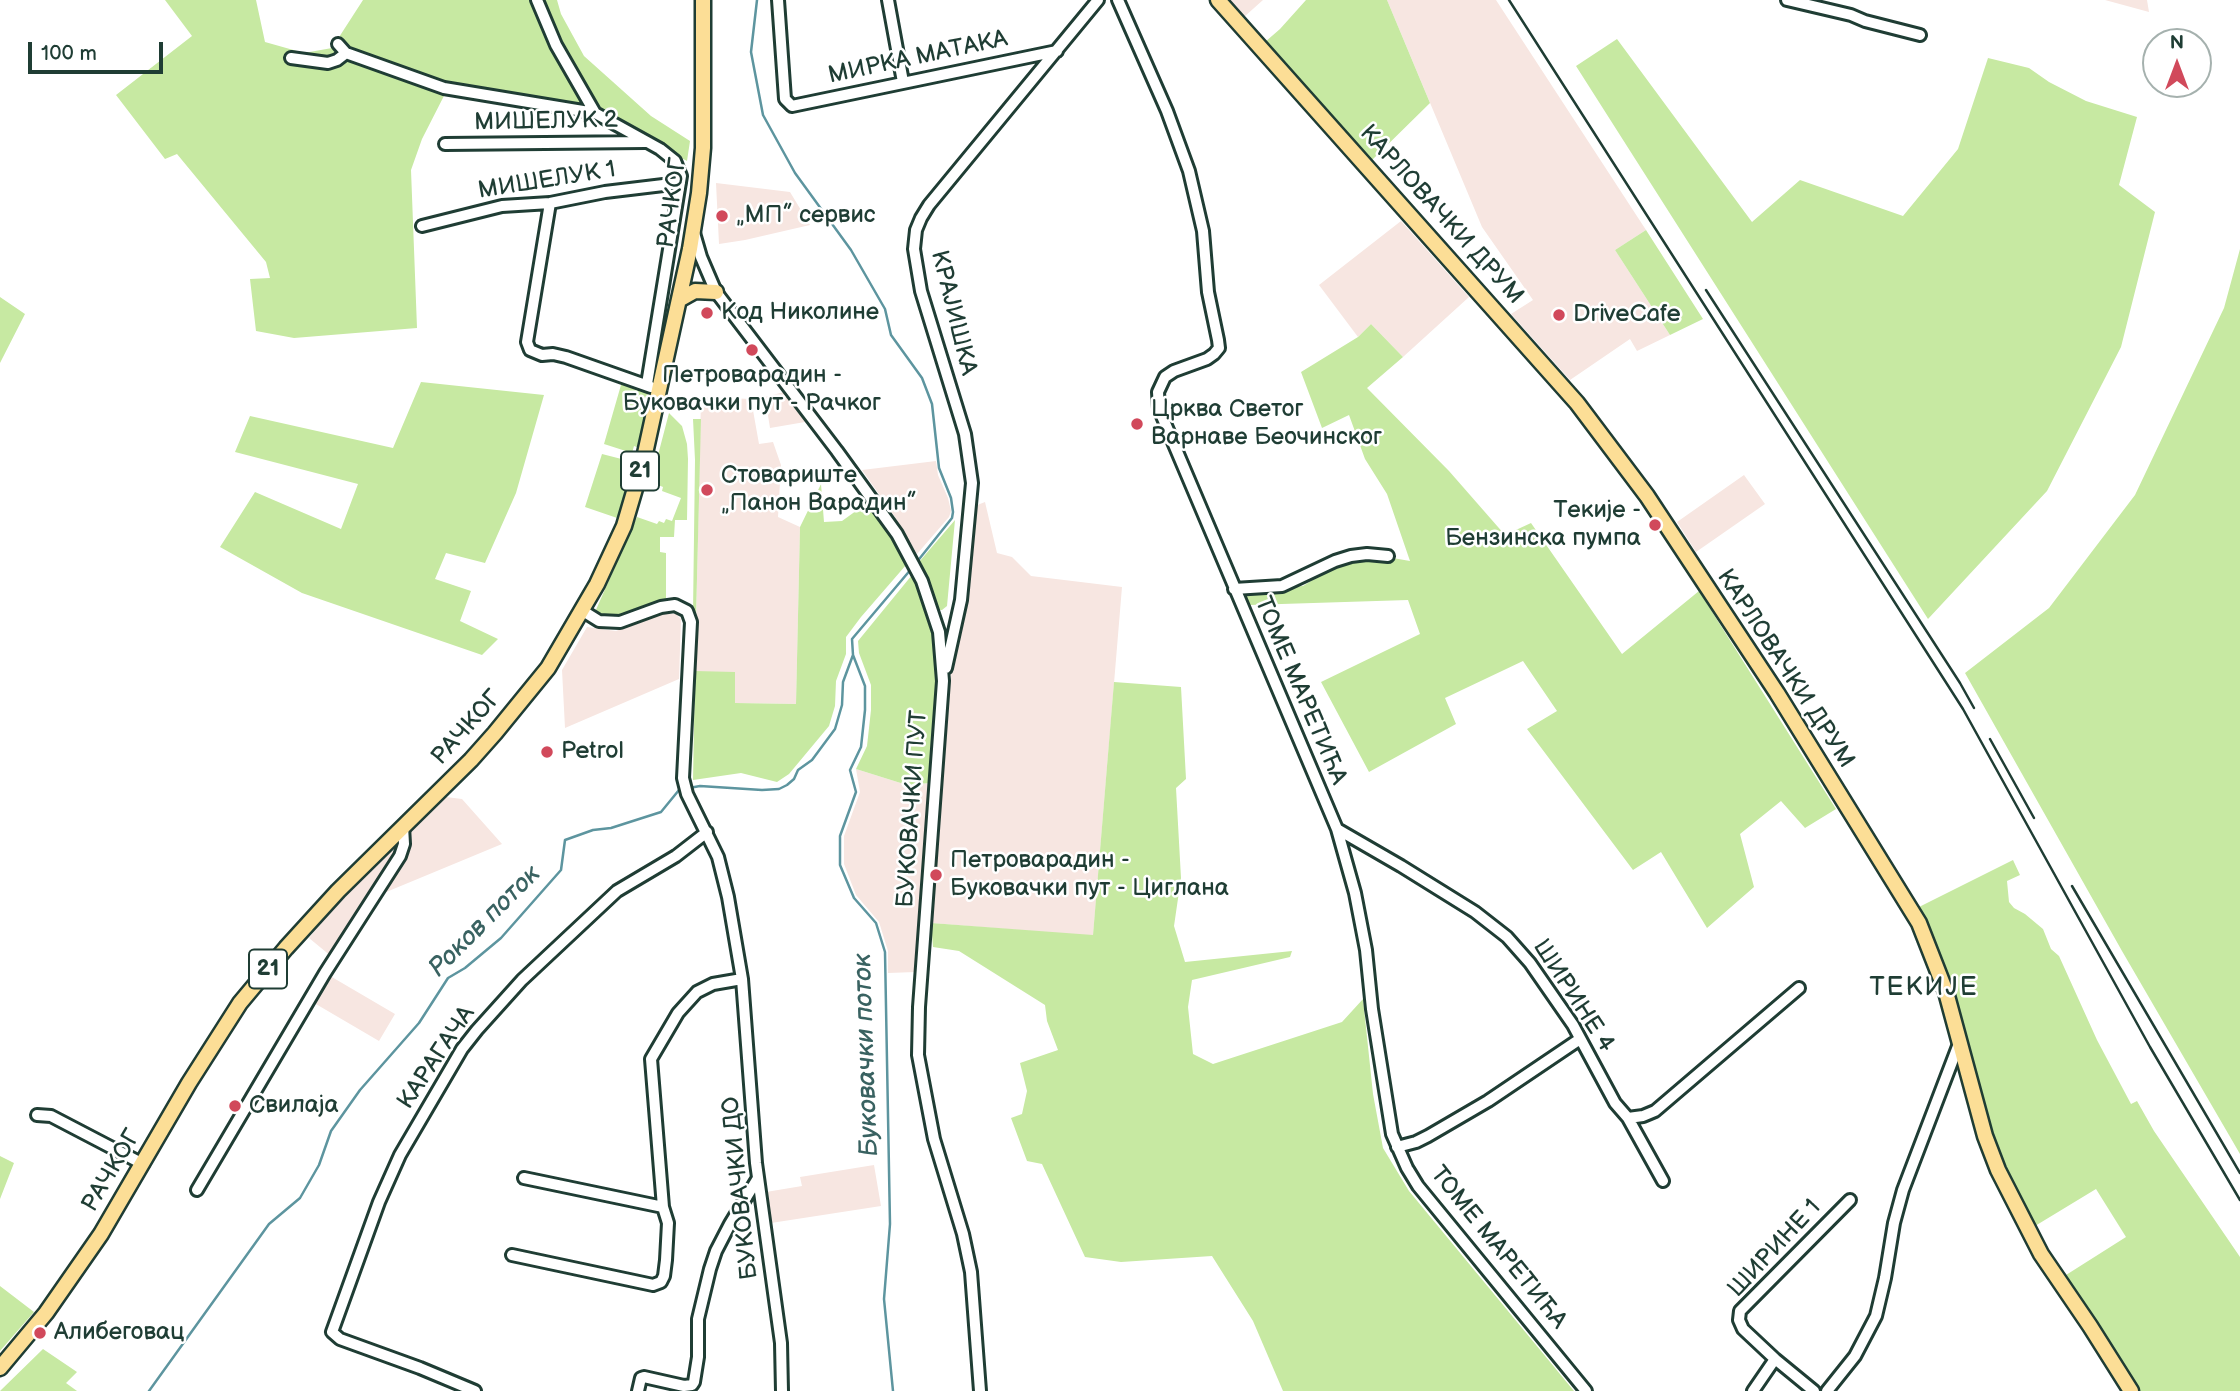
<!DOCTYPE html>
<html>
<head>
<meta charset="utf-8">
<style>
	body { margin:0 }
	#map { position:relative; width:2240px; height:1391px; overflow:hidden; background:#fff; font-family:"Balsamiq Sans",sans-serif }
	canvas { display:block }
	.north { position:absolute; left:2142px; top:28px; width:70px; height:70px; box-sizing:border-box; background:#fff; border:2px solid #a5b1ae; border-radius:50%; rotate:0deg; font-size:19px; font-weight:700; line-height:28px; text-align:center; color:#1f3d34 }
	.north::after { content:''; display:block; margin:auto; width:24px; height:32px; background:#d1495b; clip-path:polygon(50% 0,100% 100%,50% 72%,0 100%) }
	.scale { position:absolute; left:28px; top:42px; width:135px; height:32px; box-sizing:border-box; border:4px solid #1f3d34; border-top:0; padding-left:9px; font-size:21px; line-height:24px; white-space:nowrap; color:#1f3d34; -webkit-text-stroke:5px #fff; paint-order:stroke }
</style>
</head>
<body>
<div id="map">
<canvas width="2240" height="1391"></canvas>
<div class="north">N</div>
<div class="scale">100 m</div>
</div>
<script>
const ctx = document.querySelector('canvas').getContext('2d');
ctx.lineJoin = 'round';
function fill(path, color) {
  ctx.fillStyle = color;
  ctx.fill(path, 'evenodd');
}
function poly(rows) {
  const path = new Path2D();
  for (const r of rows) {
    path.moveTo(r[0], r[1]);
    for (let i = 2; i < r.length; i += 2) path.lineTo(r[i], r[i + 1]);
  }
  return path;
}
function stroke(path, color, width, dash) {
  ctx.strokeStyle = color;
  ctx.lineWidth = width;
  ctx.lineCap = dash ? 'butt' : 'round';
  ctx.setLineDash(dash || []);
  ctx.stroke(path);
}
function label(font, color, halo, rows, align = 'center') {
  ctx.font = font + ' "Balsamiq Sans",sans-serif';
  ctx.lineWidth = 5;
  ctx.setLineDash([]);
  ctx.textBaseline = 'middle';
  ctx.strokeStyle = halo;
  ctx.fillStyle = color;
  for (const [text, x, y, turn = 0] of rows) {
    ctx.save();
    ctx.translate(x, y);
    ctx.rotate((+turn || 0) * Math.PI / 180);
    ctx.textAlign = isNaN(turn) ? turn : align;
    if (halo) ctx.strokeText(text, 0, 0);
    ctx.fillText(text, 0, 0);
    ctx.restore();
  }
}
const built = poly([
	[1229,0,1263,0,1244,17],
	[1387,0,1496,0,1646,230,1615,250,1670,335,1637,351,1630,339,1570,380,1511,314,1533,300,1482,227],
	[2105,0,2147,0,2149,12],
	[716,183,790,192,810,225,745,240,719,244],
	[1401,221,1469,297,1403,357,1371,324,1358,337,1319,285],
	[784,392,805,422,770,428,765,397],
	[701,397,751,399,759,444,773,442,781,465,778,517,800,527,796,704,734,703,695,671],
	[936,461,938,475,948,498,951,511,949,517,917,554,895,517,862,470],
	[1744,475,1765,504,1696,552,1677,522],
	[985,502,997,553,1012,557,1031,576,1122,587,1093,936,931,923,946,722,967,509],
	[660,614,676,614,681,619,679,679,565,728,562,670,587,627,616,631],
	[856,769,907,785,930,783,916,972,888,973,888,951,879,922,856,895,844,864,844,836,860,792],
	[446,797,462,799,502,844,379,895,408,847,411,831],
	[389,851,395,851,397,855,332,957,309,938,341,898],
	[325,973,395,1014,379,1041,309,1000],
	[874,1165,881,1206,771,1223,766,1192,802,1186,800,1177]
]);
const green = poly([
	[165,0,256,0,265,42,304,53,332,48,363,0,557,0,561,14,584,56,651,116,690,141,687,161,597,113,448,88,422,139,411,170,417,328,294,338,256,331,250,279,270,278,266,262,177,154,165,159,116,95,192,36],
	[1306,0,1387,0,1430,103,1371,161,1265,42,1280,29],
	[1617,39,1752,222,1800,180,1903,216,1958,149,1988,58,2029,68,2049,82,2086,101,2137,117,2119,185,2155,212,2121,347,2047,491,1928,619,1576,66],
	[1646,230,1703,319,1670,335,1615,250],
	[2240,249,2240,1154,2122,951,1965,673,2049,608,2135,495,2224,308],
	[0,297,25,314,0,363],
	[1371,324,1403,357,1367,388,1449,471,1505,535,1531,523,1622,654,1699,591,1836,809,1805,828,1781,801,1740,834,1754,887,1707,928,1661,852,1633,870,1527,729,1557,711,1523,661,1445,698,1456,724,1369,772,1321,682,1420,634,1408,600,1250,605,1241,591,1303,586,1341,562,1387,557,1410,561,1387,494,1365,459,1349,415,1322,428,1301,372,1358,337],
	[623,378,648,388,659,397,642,449,634,446,632,453,604,444],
	[421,382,544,395,516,493,485,563,446,553,435,579,471,591,460,621,498,639,482,655,302,593,220,547,255,492,341,529,358,484,235,452,250,416,393,448],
	[669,413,682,426,687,444,688,459,687,520,675,520,674,537,660,537,660,552,666,553,666,601,621,615,601,615,595,612,637,517,657,524,659,521,664,523,666,519,672,521,681,498,662,491,663,487,651,482],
	[693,419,701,419,696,618,693,612,695,460],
	[602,454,641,464,623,520,585,507],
	[821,484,824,522,842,521,867,503,887,531,906,565,861,617,846,637,846,654,836,681,835,706,829,726,789,774,777,782,741,773,693,780,695,671,735,672,735,703,796,704,800,527],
	[955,520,947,606,942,610,937,610,919,562],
	[912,575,917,583,933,633,938,680,930,783,907,785,856,769,867,746,871,710,871,685,859,653,858,641],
	[1114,682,1181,687,1186,779,1176,788,1181,878,1174,926,1185,962,1292,951,1290,957,1192,980,1188,1007,1193,1054,1213,1064,1342,1022,1363,999,1373,1094,1383,1148,1409,1191,1574,1391,1283,1391,1253,1321,1212,1256,1121,1262,1085,1257,1042,1164,1027,1161,1011,1118,1022,1114,1027,1091,1020,1063,1058,1050,1047,1021,1045,1005,959,951,933,947,931,923,1093,935],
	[2013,860,2020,875,2007,881,2009,902,2014,908,2025,914,2043,929,2051,949,2059,956,2097,1040,2131,1104,2137,1101,2154,1131,2240,1257,2240,1391,2139,1391,2066,1275,2126,1237,2096,1189,2035,1226,2013,1188,1991,1135,1917,908],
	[0,1156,14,1163,0,1199],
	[0,1286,34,1312,0,1351],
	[43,1349,77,1372,66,1383,77,1391,0,1391]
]);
const stream = poly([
	[757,0,751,52,763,115,795,173,851,250,885,309,891,335,922,378,932,404,939,468,951,498,953,512,952,518,916,563],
	[853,655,865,686,865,710,861,747,850,770,856,792,840,836,840,865,854,898,876,923,885,952,890,1224,884,1299,893,1391],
	[689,788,700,786,762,790,779,789,787,785,794,779,798,770,812,760,835,729,842,705,843,682,853,655,852,639,912,568],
	[149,1391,269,1224,300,1198,319,1165,331,1131,360,1090,419,1023,448,978,465,968,501,938,561,870,565,840,593,830,611,828,661,812,679,790,682,790]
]);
const minor = poly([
	[537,0,556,45,595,113],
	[778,0,785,99,792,106,1057,51],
	[888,0,903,82],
	[1118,0,1167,111,1189,171,1203,231,1208,292,1218,340,1219,348,1214,354,1207,359,1174,371,1165,377,1158,392,1159,409,1337,829,1355,893,1366,950,1372,1009,1392,1134,1407,1168,1418,1186,1586,1391],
	[1787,0,1851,15,1865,21,1920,35],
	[338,44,346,53,444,88,595,113,660,149,675,161,681,176,647,384],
	[291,58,328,63,337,60,346,53],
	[445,144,645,142],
	[550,203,527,342,530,350,542,355,553,354,566,357,651,387],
	[422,226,502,206,550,203,605,192,680,183],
	[694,233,701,257,716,292,837,451,897,534,922,581,939,632,943,681,919,1007,918,1055,934,1139,963,1234,971,1272,980,1391],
	[1234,589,1282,586,1335,561,1351,556,1367,554,1388,556],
	[583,611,599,621,620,622,661,607,675,605,687,611,691,622,683,778,687,794,718,857,728,897,742,979,756,1163,781,1343,782,1391],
	[946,668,961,600,972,483,965,434,921,291,914,249,916,230,921,218,929,205,1098,0],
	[1337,829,1401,866,1475,912,1507,937,1530,963,1573,1025,1615,1103,1628,1118,1663,1181],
	[37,1115,51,1116,143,1164],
	[1628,1118,1643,1116,1655,1111,1799,988],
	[1397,1147,1416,1142,1428,1136,1488,1101,1580,1039],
	[524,1178,663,1207],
	[197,1190,325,973,400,856,404,844,403,826],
	[512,1255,653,1285,661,1282,664,1276,666,1260,668,1223,663,1207,651,1059,678,1013,697,992,713,984,742,979],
	[1775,1359,1743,1329,1739,1320,1740,1311,1850,1200],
	[475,1391,420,1368,340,1339,332,1332,379,1202,400,1155,462,1049,477,1030,522,980,617,891,676,856,707,832],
	[638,1391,641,1378,644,1377,684,1386,692,1385,694,1382,698,1357,698,1319,710,1269,716,1251,730,1224,758,1178],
	[1753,1391,1775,1359,1814,1391],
	[1827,1391,1855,1356,1876,1316,1885,1278,1894,1223,1903,1190,1960,1041]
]);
const major = poly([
	[1218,0,1577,403,1647,496,1777,693,1919,923,1946,992,1985,1136,1998,1170,2041,1254,2090,1326,2131,1391],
	[679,300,695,291,716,292],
	[0,1368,46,1313,101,1234,189,1083,240,1003,286,948,338,891,471,760,495,733,548,668,597,584,624,526,644,458,690,249,699,193,703,148,703,0]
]);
const rail = poly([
	[1509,0,1963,709,2150,1047,2240,1200],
	[1706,290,1960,683,1974,708],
	[1990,739,2034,818],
	[2072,886,2240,1173]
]);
const markers = [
	[722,216,7,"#d1495b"],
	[707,313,7,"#d1495b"],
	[1559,315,7,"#d1495b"],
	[752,350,7,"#d1495b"],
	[1137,424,7,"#d1495b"],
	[707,490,7,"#d1495b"],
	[1655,525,7,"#d1495b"],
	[547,752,7,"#d1495b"],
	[936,875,7,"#d1495b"],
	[235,1106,7,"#d1495b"],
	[40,1333,7,"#d1495b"]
];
const shields = [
	[640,471,38],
	[268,969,38]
];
const shieldNames = [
	["21",640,471],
	["21",268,969]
];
const streetNames = [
	["МИРКА МАТАКА",918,58,-12],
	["МИШЕЛУК 2",546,122,-1],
	["МИШЕЛУК 1",547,181,-9],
	["РАЧКОГ",673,203,-82],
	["КАРЛОВАЧКИ ДРУМ",1441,215,48],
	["КРАЈИШКА",953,313,76],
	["КАРЛОВАЧКИ ДРУМ",1785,669,57],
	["ТОМЕ МАРЕТИЋА",1300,691,67],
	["РАЧКОГ",467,728,-48],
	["БУКОВАЧКИ ПУТ",913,809,-86],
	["ШИРИНЕ 4",1573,996,57],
	["КАРАГАЧА",437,1058,-56],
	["РАЧКОГ",112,1171,-59],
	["БУКОВАЧКИ ДО",741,1188,-96],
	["ТОМЕ МАРЕТИЋА",1498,1248,51],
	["ШИРИНЕ 1",1775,1249,-47]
];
const poiNames = [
	["„МП” сервис",736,216],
	["Код Николине",721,313],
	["DriveCafe",1573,315],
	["Петроварадин -",752,376,"center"],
	["Буковачки пут - Рачког",752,404,"center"],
	["Црква Светог",1151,410],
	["Варнаве Беочинског",1151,438],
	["Стовариште",721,476],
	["„Панон Варадин”",721,504],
	["Текије -",1641,511,"right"],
	["Бензинска пумпа",1641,539,"right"],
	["Petrol",561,752],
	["Петроварадин -",950,861],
	["Буковачки пут - Циглана",950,889],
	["Свилаја",249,1106],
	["Алибеговац",54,1333]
];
const waterNames = [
	["Роков поток",485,922,-45],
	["Буковачки поток",867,1055,-92]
];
const neighbourhoodNames = [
	["ТЕКИЈЕ",1924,988]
];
fill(built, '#f7e6e1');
fill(green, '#c7e9a2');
stroke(stream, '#5d959f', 2.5);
stroke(minor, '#1f3d34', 16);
stroke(major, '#1f3d34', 19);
stroke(minor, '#fff', 10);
stroke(major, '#fcde96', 14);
stroke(rail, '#1f3d34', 2.5);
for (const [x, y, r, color] of markers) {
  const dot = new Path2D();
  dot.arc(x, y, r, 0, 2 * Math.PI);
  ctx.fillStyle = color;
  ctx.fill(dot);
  stroke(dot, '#fff', 2.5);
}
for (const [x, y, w] of shields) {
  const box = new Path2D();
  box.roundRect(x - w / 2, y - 19.5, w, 39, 5);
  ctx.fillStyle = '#fff';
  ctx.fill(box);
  stroke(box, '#1f3d34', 2);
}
label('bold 23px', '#1f3d34', null, shieldNames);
label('24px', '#1f3d34', '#fff', streetNames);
label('24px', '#1f3d34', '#fff', poiNames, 'left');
label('italic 26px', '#396261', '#fff', waterNames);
ctx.letterSpacing = '2px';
label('26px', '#1f3d34', '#fff', neighbourhoodNames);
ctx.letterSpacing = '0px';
</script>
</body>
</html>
